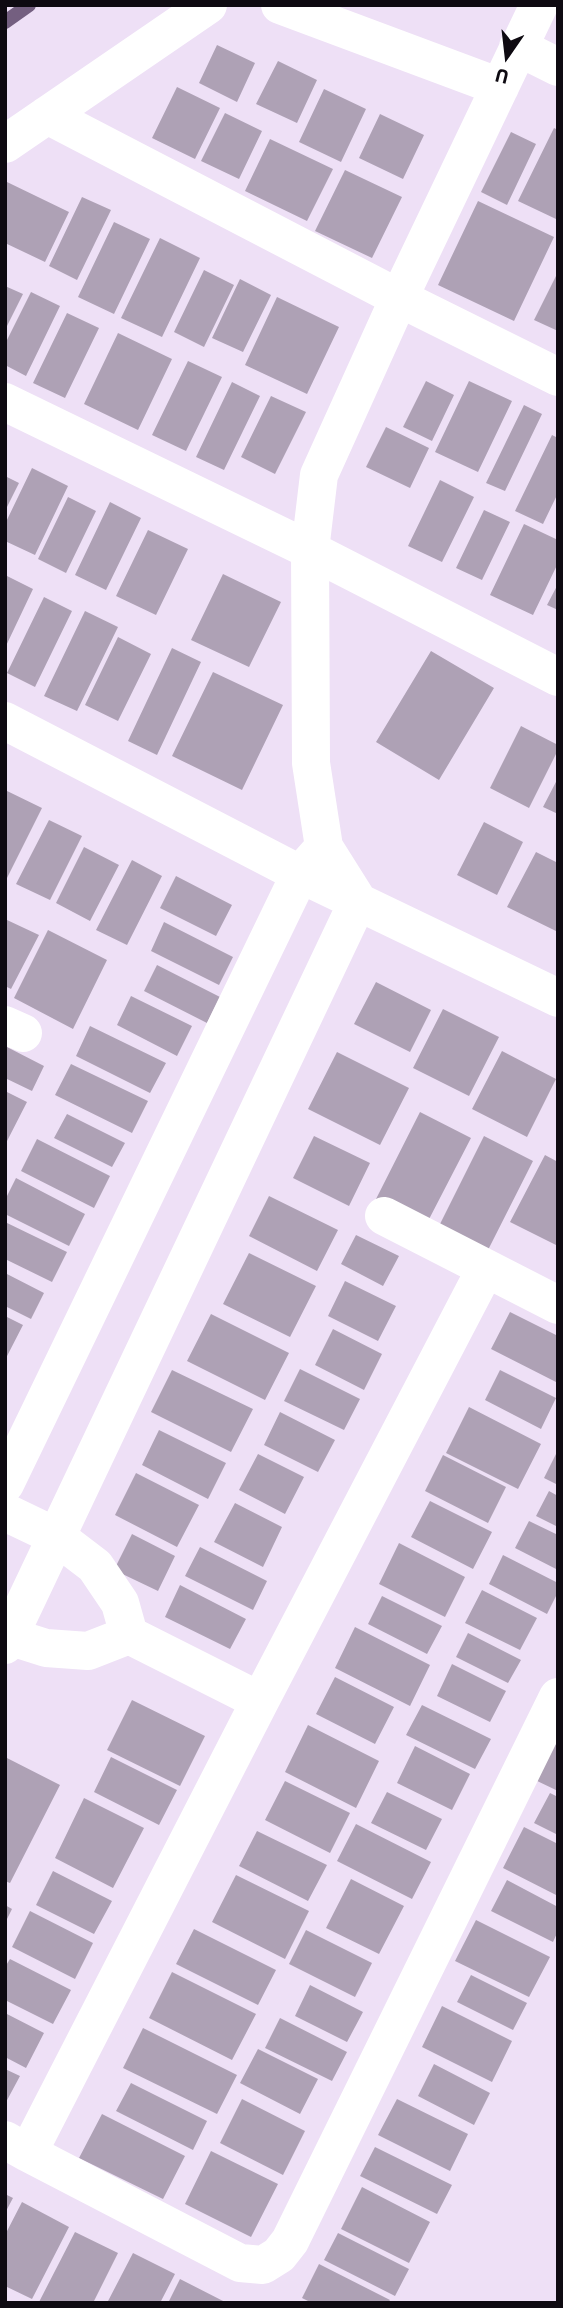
<!DOCTYPE html>
<html>
<head>
<meta charset="utf-8">
<style>
	body { margin:0 }
	#map { position:relative; width:563px; height:2308px; overflow:hidden; background:#eee0f6; font-family:"IBM Plex Sans",sans-serif }
	canvas { display:block }
	.frame { position:absolute; inset:0; border:7px solid #0e0a11; pointer-events:none }
	.north { position:absolute; left:472px; top:21px; width:70px; height:70px; -webkit-text-stroke:5px #fff; paint-order:stroke; rotate:194deg; font-size:19px; font-weight:700; line-height:28px; text-align:center; color:#0e0a11 }
	.north::after { content:''; display:block; margin:auto; width:24px; height:32px; background:#0e0a11; clip-path:polygon(50% 0,100% 100%,50% 72%,0 100%) }
</style>
</head>
<body>
<div id="map">
<canvas width="563" height="2308"></canvas>
<div class="frame"></div>
<div class="north">U</div>
</div>
<script>
const ctx = document.querySelector('canvas').getContext('2d');
ctx.lineJoin = 'round';
function poly(rows) {
  const path = new Path2D();
  for (const r of rows) {
    path.moveTo(r[0], r[1]);
    for (let i = 2; i < r.length; i += 2) path.lineTo(r[i], r[i + 1]);
  }
  return path;
}
function stroke(path, color, width, dash) {
  ctx.strokeStyle = color;
  ctx.lineWidth = width;
  ctx.lineCap = dash ? 'butt' : 'round';
  ctx.setLineDash(dash || []);
  ctx.stroke(path);
}
function fill(path, color) {
  ctx.fillStyle = color;
  ctx.fill(path, 'evenodd');
}
const stream = poly([
	[5,22,29,5]
]);
const building = poly([
	[217,45,255,63,237,102,199,83],
	[278,61,317,80,297,123,256,104],
	[177,87,220,108,195,159,152,138],
	[324,89,366,109,341,162,299,142],
	[225,113,262,131,239,179,201,161],
	[380,114,424,135,403,179,359,158],
	[554,128,558,130,556,219,518,201],
	[511,132,536,144,507,205,481,192],
	[270,139,333,169,307,221,245,191],
	[345,170,402,197,372,258,315,231],
	[7,182,69,212,45,262,5,243],
	[82,197,111,210,77,280,49,266],
	[478,201,554,237,514,321,438,285],
	[114,222,150,239,114,314,78,297],
	[160,238,200,258,162,337,121,318],
	[204,270,234,285,204,347,174,332],
	[558,272,558,331,534,320],
	[240,279,271,295,243,352,212,338],
	[5,286,23,294,5,330],
	[31,292,60,306,26,376,5,365,5,344],
	[277,297,339,327,307,394,245,365],
	[67,313,99,328,65,398,33,383],
	[118,333,172,359,138,430,84,404],
	[188,361,222,377,186,451,152,435],
	[426,381,454,395,432,441,403,427],
	[469,381,512,401,478,472,435,452],
	[232,382,260,396,224,470,196,457],
	[271,396,306,412,275,474,241,457],
	[524,405,542,414,505,491,486,483],
	[386,427,429,448,410,488,366,467],
	[552,435,558,438,558,493,543,524,515,511],
	[32,468,68,486,35,555,5,541,5,524],
	[5,476,19,483,5,511],
	[440,480,474,497,442,562,408,546],
	[68,497,96,511,66,573,38,559],
	[110,502,141,518,106,590,75,575],
	[484,510,510,522,482,580,456,568],
	[524,524,558,540,558,563,533,615,490,595],
	[148,530,188,549,156,615,116,596],
	[223,574,281,602,249,667,191,640],
	[5,575,33,589,5,648],
	[558,584,558,610,547,605],
	[44,597,72,611,35,687,7,673],
	[85,611,118,627,77,711,44,696],
	[118,637,151,654,118,721,85,705],
	[172,648,201,662,157,755,128,741],
	[431,651,494,688,439,780,376,742],
	[213,672,283,705,242,790,172,756],
	[521,726,558,745,558,750,529,808,490,788],
	[558,778,558,814,543,807],
	[5,790,42,808,5,882],
	[49,820,82,836,50,900,16,884],
	[484,822,523,842,497,895,457,875],
	[84,847,119,865,90,921,56,903],
	[536,852,558,863,558,932,507,907],
	[132,860,162,876,127,945,96,930],
	[176,876,232,905,216,936,160,908],
	[7,920,39,935,11,989,5,986,5,924],
	[164,922,233,957,219,985,151,951],
	[48,930,107,960,73,1029,14,998],
	[157,965,220,997,207,1023,144,991],
	[376,982,431,1010,410,1052,354,1024],
	[131,996,192,1026,177,1056,117,1025],
	[443,1009,499,1037,469,1096,413,1068],
	[90,1026,166,1063,150,1093,76,1056],
	[5,1046,44,1066,32,1091,5,1078],
	[502,1051,556,1079,527,1137,472,1109],
	[337,1052,409,1088,380,1145,308,1109],
	[71,1064,148,1101,132,1133,55,1095],
	[5,1091,27,1102,5,1145],
	[420,1112,471,1138,426,1225,376,1199],
	[67,1114,125,1143,112,1167,54,1138],
	[314,1136,370,1163,349,1206,293,1178],
	[484,1136,533,1161,488,1250,439,1226],
	[37,1139,110,1176,94,1208,21,1171],
	[545,1155,558,1162,558,1246,510,1222],
	[16,1178,85,1214,69,1246,5,1214,5,1200],
	[269,1196,338,1230,317,1271,249,1236],
	[5,1222,67,1252,52,1282,5,1259],
	[356,1235,399,1256,383,1286,341,1264],
	[249,1253,316,1286,290,1337,223,1304],
	[5,1273,44,1293,31,1319,5,1306],
	[345,1281,396,1306,378,1341,328,1316],
	[510,1312,558,1336,558,1378,556,1382,491,1349],
	[211,1314,289,1353,265,1400,187,1361],
	[5,1316,23,1325,5,1360],
	[333,1329,382,1354,364,1390,315,1365],
	[300,1369,360,1399,344,1430,284,1401],
	[172,1370,253,1409,231,1452,151,1412],
	[500,1370,556,1398,541,1429,485,1400],
	[469,1407,541,1444,518,1489,446,1453],
	[280,1412,335,1440,318,1472,264,1445],
	[159,1430,226,1463,208,1499,142,1465],
	[558,1450,558,1485,544,1478],
	[258,1454,304,1477,285,1514,239,1490],
	[443,1455,506,1487,488,1523,425,1491],
	[136,1473,199,1505,177,1547,115,1515],
	[549,1491,558,1496,558,1527,536,1516],
	[430,1501,492,1532,473,1569,411,1537],
	[235,1503,282,1527,263,1567,214,1542],
	[529,1521,558,1535,558,1570,515,1548],
	[132,1534,175,1556,158,1591,114,1570],
	[399,1543,465,1577,445,1617,379,1584],
	[200,1547,267,1581,253,1610,185,1576],
	[503,1555,558,1583,558,1592,547,1614,489,1584],
	[180,1585,246,1619,230,1649,165,1617],
	[482,1590,537,1618,520,1650,465,1623],
	[382,1596,442,1626,427,1654,368,1624],
	[355,1627,430,1665,410,1706,335,1668],
	[468,1633,521,1660,508,1683,456,1657],
	[452,1664,506,1691,490,1722,437,1696],
	[335,1677,394,1707,375,1744,316,1714],
	[132,1700,205,1736,180,1786,107,1750],
	[422,1705,491,1739,475,1769,406,1735],
	[308,1725,379,1761,356,1808,285,1772],
	[552,1743,558,1745,558,1791,533,1779],
	[415,1746,470,1774,452,1810,397,1783],
	[5,1757,60,1785,10,1883,5,1881],
	[111,1757,177,1790,159,1825,94,1792],
	[285,1781,350,1813,330,1853,265,1820],
	[387,1792,442,1819,426,1850,371,1823],
	[550,1793,558,1797,558,1835,534,1823],
	[84,1798,144,1828,113,1888,55,1858],
	[356,1824,431,1862,412,1899,337,1861],
	[524,1827,558,1844,558,1896,503,1868],
	[257,1831,327,1865,308,1901,239,1866],
	[53,1871,112,1901,94,1934,36,1905],
	[236,1875,309,1911,285,1959,212,1922],
	[351,1879,404,1906,379,1954,326,1928],
	[507,1880,558,1907,558,1931,553,1942,491,1911],
	[5,1905,12,1909,5,1923],
	[30,1911,93,1943,75,1979,12,1947],
	[476,1920,550,1957,529,1997,455,1961],
	[194,1929,276,1970,258,2005,176,1964],
	[306,1930,372,1963,355,1997,289,1964],
	[10,1959,71,1990,53,2024,5,2000,5,1967],
	[172,1972,256,2014,232,2060,149,2018],
	[471,1975,527,2003,513,2030,457,2002],
	[310,1985,363,2012,347,2042,295,2016],
	[442,2006,512,2041,492,2082,422,2047],
	[5,2013,44,2033,26,2068,5,2057],
	[280,2018,347,2052,332,2081,265,2048],
	[143,2028,237,2075,217,2114,123,2068],
	[258,2049,318,2079,300,2114,240,2083],
	[434,2064,490,2093,474,2125,418,2096],
	[5,2069,20,2076,5,2104],
	[131,2083,207,2121,193,2150,116,2111],
	[242,2099,305,2131,283,2175,220,2143],
	[397,2099,468,2134,450,2171,378,2135],
	[102,2114,185,2156,163,2199,79,2158],
	[375,2147,452,2185,437,2214,360,2176],
	[211,2151,278,2184,251,2237,185,2204],
	[362,2187,430,2222,409,2263,341,2229],
	[5,2194,13,2198,5,2213],
	[22,2202,69,2227,32,2299,5,2286,5,2235],
	[75,2232,118,2253,93,2303,41,2303,39,2302],
	[338,2233,409,2269,395,2296,324,2260],
	[133,2253,175,2274,160,2303,107,2303],
	[319,2264,390,2300,388,2303,312,2303,302,2298],
	[180,2279,227,2303,168,2303]
]);
const minor = poly([
	[280,5,500,87],
	[518,47,558,67],
	[47,115,399,298,558,377],
	[5,144,208,5],
	[5,402,310,550,558,677],
	[5,721,300,874,558,998],
	[5,1025,23,1033],
	[384,1216,558,1305],
	[5,1484,300,874,324,847],
	[5,1512,57,1537,95,1566,120,1603,129,1635,88,1651,46,1648,5,1635],
	[129,1635,260,1701],
	[5,1645,358,901,324,847,311,763,310,550,319,475,399,298,539,5],
	[5,2140,28,2153,260,1701,486,1268],
	[28,2153,240,2263,263,2265,279,2255,290,2241,558,1697]
]);
stroke(stream, '#745f80', 14);
fill(building, '#aea1b5');
stroke(minor, '#fff', 38);
</script>
</body>
</html>
